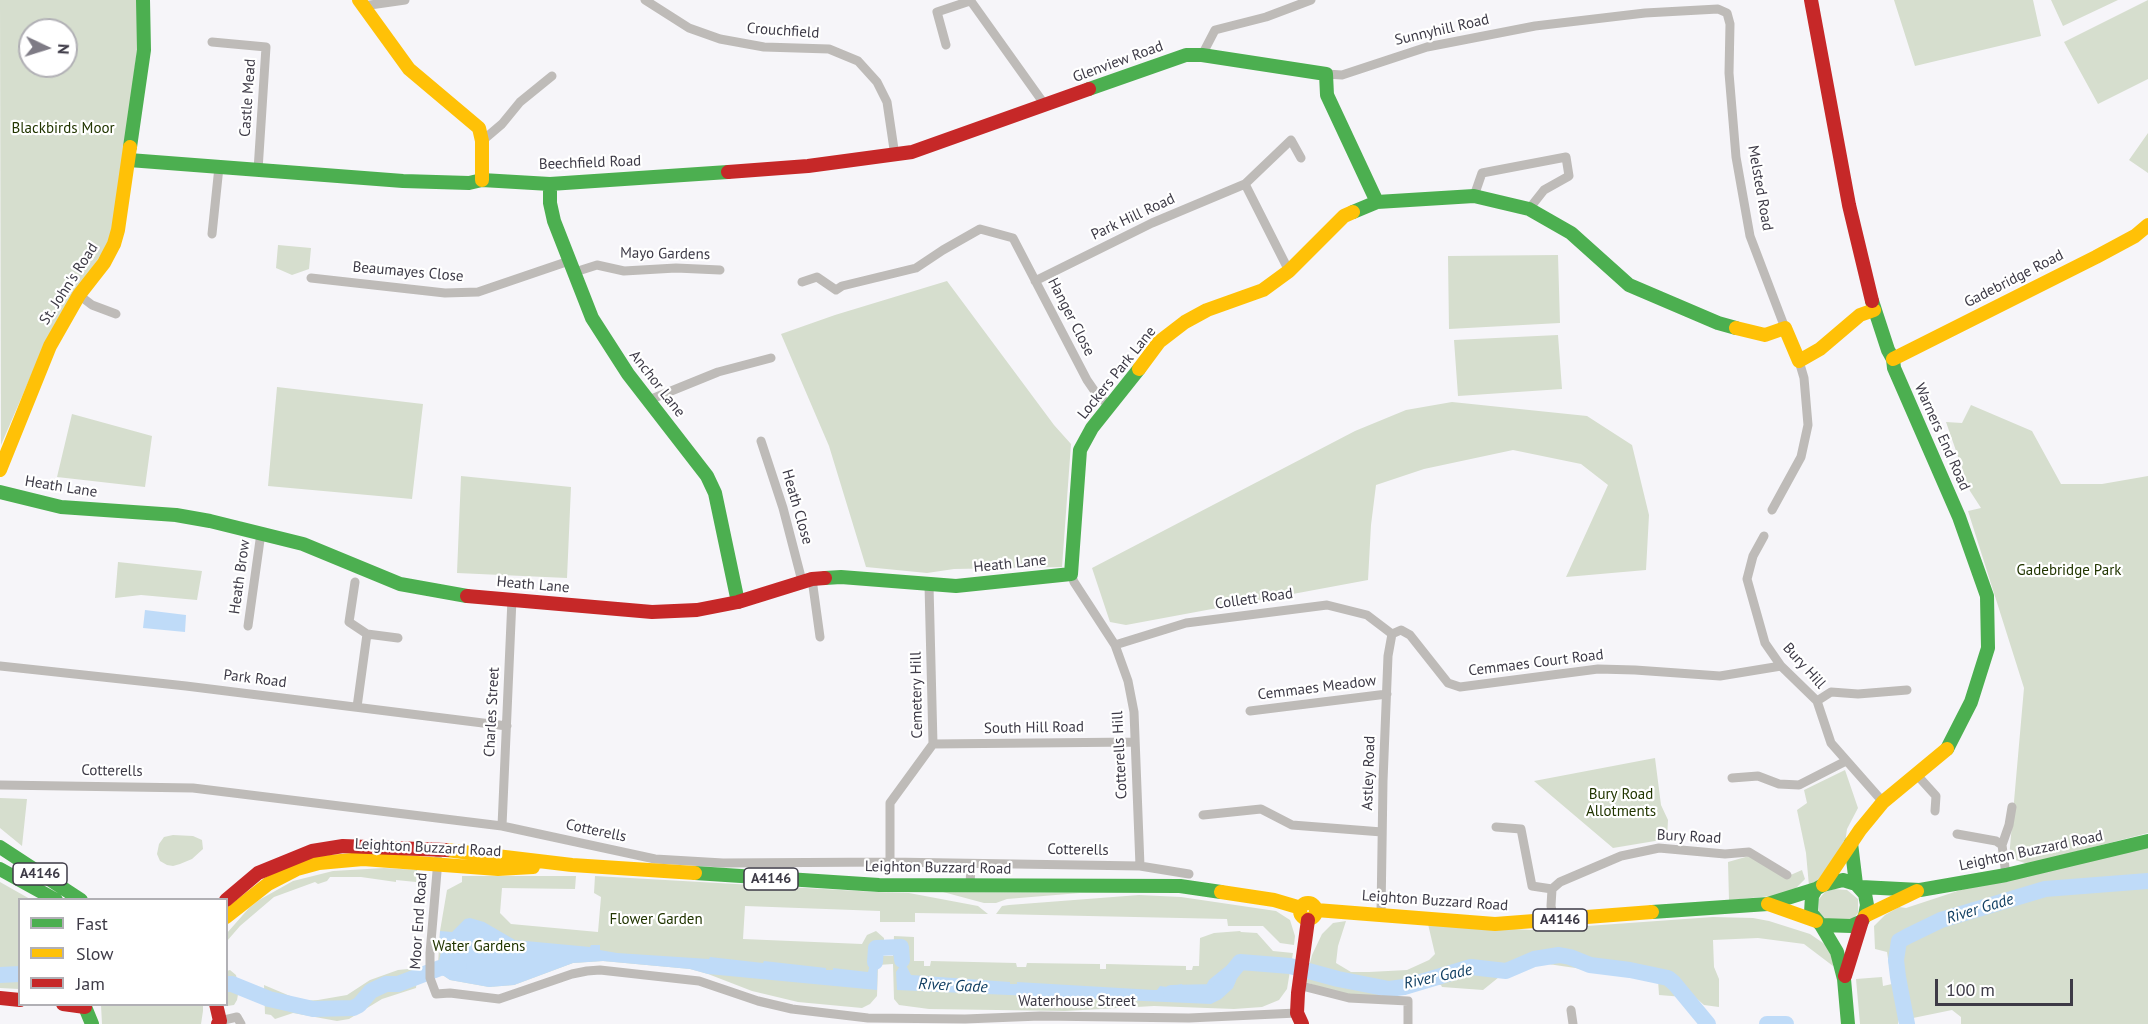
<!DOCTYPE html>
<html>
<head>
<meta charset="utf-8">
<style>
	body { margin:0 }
	#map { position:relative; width:2148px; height:1024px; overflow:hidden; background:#f6f5f9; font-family:"PT Sans",sans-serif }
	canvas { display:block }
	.legend { position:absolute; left:18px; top:898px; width:210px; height:108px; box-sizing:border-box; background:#fff; border:2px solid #b1b0b5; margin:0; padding:8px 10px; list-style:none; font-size:18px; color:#3d3a46 }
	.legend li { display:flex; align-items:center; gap:12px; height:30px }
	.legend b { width:30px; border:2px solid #b1b0b5 }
	.north { position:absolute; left:18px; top:18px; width:60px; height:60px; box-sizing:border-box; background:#fff; border:2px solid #b1b0b5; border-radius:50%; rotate:94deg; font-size:16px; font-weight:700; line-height:24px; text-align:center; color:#3d3a46 }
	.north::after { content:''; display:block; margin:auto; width:21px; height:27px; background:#7e7b85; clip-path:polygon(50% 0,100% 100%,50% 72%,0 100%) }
	.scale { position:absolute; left:1935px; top:979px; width:138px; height:27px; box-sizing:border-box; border:3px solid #3d3a46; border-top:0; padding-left:8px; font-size:18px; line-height:21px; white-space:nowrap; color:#3d3a46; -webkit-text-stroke:4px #fff; paint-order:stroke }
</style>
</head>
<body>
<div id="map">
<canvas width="2148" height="1024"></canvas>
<ul class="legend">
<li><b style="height:8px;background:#4caf50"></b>Fast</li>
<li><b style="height:8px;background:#ffc107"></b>Slow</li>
<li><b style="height:8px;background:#c62828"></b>Jam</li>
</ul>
<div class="north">N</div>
<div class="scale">100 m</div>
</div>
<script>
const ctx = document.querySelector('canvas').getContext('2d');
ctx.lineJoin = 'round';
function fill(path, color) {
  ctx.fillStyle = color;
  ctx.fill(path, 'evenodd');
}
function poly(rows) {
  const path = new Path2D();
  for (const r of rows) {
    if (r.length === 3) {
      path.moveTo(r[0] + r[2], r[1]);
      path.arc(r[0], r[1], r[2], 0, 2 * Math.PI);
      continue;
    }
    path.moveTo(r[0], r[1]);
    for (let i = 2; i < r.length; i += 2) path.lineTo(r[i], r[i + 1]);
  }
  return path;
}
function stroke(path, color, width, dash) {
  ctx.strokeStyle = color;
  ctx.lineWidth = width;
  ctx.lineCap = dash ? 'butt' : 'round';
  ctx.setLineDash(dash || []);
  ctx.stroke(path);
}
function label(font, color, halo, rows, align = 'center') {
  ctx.font = font + ' "PT Sans",sans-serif';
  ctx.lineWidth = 4.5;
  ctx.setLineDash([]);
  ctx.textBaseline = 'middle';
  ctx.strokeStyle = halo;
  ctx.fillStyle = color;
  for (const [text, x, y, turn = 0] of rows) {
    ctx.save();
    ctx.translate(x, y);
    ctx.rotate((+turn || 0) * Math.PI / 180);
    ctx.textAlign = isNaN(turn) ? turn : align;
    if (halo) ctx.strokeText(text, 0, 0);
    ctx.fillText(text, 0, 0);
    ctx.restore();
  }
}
const green = poly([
	[0,0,137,0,138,43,123,159,113,225,108,244,74,295,46,341,1,445],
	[30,30,66,30,66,66,30,66],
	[1894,0,2033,0,2041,36,1915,66],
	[2051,0,2118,0,2063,26],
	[2148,0,2148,79,2098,104,2064,42],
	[2148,133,2148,173,2129,160],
	[278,245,311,248,309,269,292,275,276,268],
	[1558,255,1560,323,1449,329,1448,256],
	[947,281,1054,425,1071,444,1062,567,954,569,927,573,866,567,829,446,781,334,835,315],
	[1558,335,1562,389,1458,396,1454,340],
	[277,387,423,404,412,499,268,486],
	[1452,402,1587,416,1632,445,1649,515,1646,570,1566,577,1608,485,1581,464,1513,450,1424,469,1376,485,1371,525,1368,580,1126,625,1110,622,1092,568,1355,431,1406,410],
	[1971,405,2032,431,2061,484,2102,484,2148,476,2148,833,2028,864,2009,858,2024,688,1968,511,1981,508,1970,491,1946,422,1962,423],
	[72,414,152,436,145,487,57,477],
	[461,476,571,487,567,578,457,573],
	[118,562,202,571,197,600,141,595,115,598],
	[1655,758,1661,805,1668,820,1667,839,1613,848,1534,781],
	[1845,770,1858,808,1847,829,1845,843,1815,884,1809,886,1806,853,1797,810,1807,803,1804,790],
	[0,798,27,799,22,846,0,828],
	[173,835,193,836,202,840,203,849,192,859,180,864,173,866,167,865,160,861,157,854,159,844,164,837],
	[2148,841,2148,1024,1961,1024,1961,1017,1952,1010,1913,1018,1899,1018,1898,1024,1860,1024,1856,979,1882,977,1883,986,1892,984,1887,952,1875,949,1874,926,1885,915,1899,907,1906,908,2006,875],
	[1749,856,1786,877,1802,870,1805,879,1794,890,1783,895,1729,900,1728,862],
	[384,868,417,870,416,882,396,880,396,882,361,877,330,877,327,881,318,884,315,882,274,897,240,926,227,941,227,933,249,908,259,900,293,881,333,871],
	[462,876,576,876,575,889,502,888,500,913,511,924,598,932,601,897,594,893,595,876,876,892,909,893,978,906,988,914,915,913,915,922,880,922,880,911,745,906,743,939,862,944,867,935,876,931,884,938,884,951,879,951,879,956,893,956,894,936,914,937,914,961,924,961,924,966,930,966,931,961,1016,963,1017,967,1026,967,1027,963,1098,964,1100,964,1100,969,1106,969,1106,964,1186,966,1186,970,1192,970,1193,966,1199,966,1200,938,1214,933,1240,931,1241,932,1257,933,1273,951,1293,953,1287,989,1279,1000,1262,1007,1234,1009,1154,1006,1065,1011,929,1009,899,1005,894,999,893,964,878,965,877,996,870,1004,862,1008,798,1002,752,991,708,974,690,969,603,961,573,963,514,985,489,987,450,980,441,974,438,965,440,931,447,890,462,882],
	[0,882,30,899,20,900,19,989,0,988],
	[1834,889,1847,890,1858,899,1858,913,1852,920,1825,920,1819,913,1819,899,1825,892],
	[943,892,1080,893,1007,899,996,903,984,903],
	[1139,895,1181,897,1276,911,1290,920,1295,936,1294,945,1280,943,1263,926,1228,926,1227,919,996,914,1002,906,1009,905],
	[1713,917,1753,918,1769,921,1810,934,1826,945,1835,963,1833,966,1804,944,1758,938,1713,940,1714,967,1719,979,1719,1007,1704,1005,1696,998,1659,995,1658,980,1541,963,1509,969,1483,990,1442,987,1441,985,1433,984,1405,990,1401,995,1345,995,1305,982,1312,955,1322,934,1333,923,1346,921,1338,946,1336,963,1351,972,1369,972,1407,970,1429,960,1435,954,1428,924,1531,930],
	[418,968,416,988,382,999,349,1019,337,1021,293,1013,275,1019,271,1015,265,1014,264,985,302,1001,318,1000,347,995,370,980,398,970],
	[230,970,236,975,239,989,237,1000,234,1005,227,1006,227,971],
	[101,1005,203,1005,203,1011,201,1024,102,1024]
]);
const water = poly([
	[145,610,186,615,185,632,143,628],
	[470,918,484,922,515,940,590,947,591,945,600,945,600,950,617,953,709,959,710,957,763,963,764,961,826,968,826,970,833,970,833,968,868,972,875,946,884,945,883,950,878,951,877,990,708,974,690,969,603,961,573,963,514,985,489,987,450,980,441,974,438,965,441,952,439,952,440,931,452,932,465,919],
	[894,944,902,945,904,961,911,975,1010,982,1010,984,1017,984,1017,982,1154,990,1157,990,1160,986,1167,987,1182,984,1184,988,1183,992,1202,993,1209,980,1235,959,1240,961,1240,965,1236,981,1233,988,1221,999,1211,1004,897,990,896,972,900,966,900,950,894,950]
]);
const river = poly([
	[875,962,876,948,901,947,902,960],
	[0,975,20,974],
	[226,984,232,984,269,999,313,1009,353,1008,359,1005,371,991,386,984,398,984,440,968,459,966],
	[1171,993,1216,992,1240,962,1290,966,1338,979,1389,989,1404,987,1471,967,1506,971,1534,959,1559,955,1570,957,1590,965,1630,970,1668,978,1674,983,1708,1024],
	[1767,1024,1786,1024],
	[1907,1024,1898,977,1896,960,1899,941,1908,936,1941,920,2045,889,2148,881]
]);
const street = poly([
	[645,0,689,28,720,39,764,47,829,49,858,61,877,82,887,102,895,156],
	[970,0,1045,105],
	[363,6,405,0],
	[212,42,266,47,258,170],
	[946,45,937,12,970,1],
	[1202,55,1215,30,1266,17,1311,0],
	[1326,74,1342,75,1427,47,1535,26,1645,13,1718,9,1727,13,1730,24,1729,73,1736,157,1750,236,1785,328],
	[482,141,502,124,520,102,552,76],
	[1245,184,1289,271],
	[1474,196,1482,173,1566,157,1569,176,1544,190,1529,209],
	[212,234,219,167],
	[575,272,597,265,624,271,676,268,720,270],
	[311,278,445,293,478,292,569,261],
	[1035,281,1152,223,1245,184,1291,140,1301,158],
	[802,282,817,277,836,290,842,286,916,268,943,250,980,229,1013,238,1087,380,1098,396,1109,405],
	[79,295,92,305,116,314],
	[649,400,718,372,771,358],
	[761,441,783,508,802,581],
	[1772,510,1801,457,1808,425,1804,378,1799,361],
	[1764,536,1753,556,1747,579,1765,643,1781,666,1817,701,1831,743,1883,802],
	[1071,574,1074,582,1115,645,1128,681,1134,712,1140,866],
	[812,579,820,637],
	[355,582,349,622,367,634,357,707],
	[248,626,261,533],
	[367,634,398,638],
	[1392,634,1401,630,1410,635,1448,683,1460,687,1598,669,1635,670,1720,676,1781,666],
	[1115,645,1186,623,1327,605,1367,615,1392,634],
	[0,666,186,686,507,726],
	[1817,701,1831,692,1858,694,1907,690],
	[1250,711,1387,694],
	[933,744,1135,742],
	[1917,775,1936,796,1935,811],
	[1732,778,1758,776,1779,784,1799,785,1846,761],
	[0,785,193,788,502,826,655,859,723,863,890,862,1140,866,1189,874],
	[1203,815,1261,809,1292,825,1382,832],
	[502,826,512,599],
	[1496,827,1521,829,1532,886,1552,889],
	[1957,834,1996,841,2002,845,2006,875],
	[2002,845,2009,825,2012,807],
	[438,860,430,953,430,978,436,994,450,993,499,999,572,974,587,971,600,970,699,981,758,1001,792,1009,868,1018,965,1019,1040,1016,1189,1018,1297,1013],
	[890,862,890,803,933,744,929,585],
	[970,886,971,864],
	[1381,913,1383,781,1388,656,1392,634],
	[1554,921,1551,906,1552,889,1560,882,1621,856,1659,848,1725,854,1749,852,1787,875],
	[1298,985,1349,998,1408,1001,1408,1024],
	[1571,1010,1573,1024],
	[222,1024,220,1021,237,1017,241,1024]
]);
const fast = poly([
	[1089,89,1186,55,1202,55,1326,74,1327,95,1377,202],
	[130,147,144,50,143,0],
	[129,160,403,181,469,183,482,180,550,184,728,172],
	[550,184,550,203,554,221,592,318,628,374,707,476,715,493,738,602],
	[1353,212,1377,202,1474,196,1529,209,1571,233,1629,285,1718,323,1736,328],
	[1872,301,1888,350,1893,359,1894,368,1959,517,1987,596,1988,648,1971,702,1947,749],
	[0,492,61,507,176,515,210,521,303,544,400,584,467,596],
	[825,578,841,577,956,586,1071,574,1080,450,1092,428,1139,369],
	[1851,843,1856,884],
	[0,847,81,900],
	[0,869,56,900],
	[695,873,879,885,1180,886,1221,892],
	[1843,880,1856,884,1865,894,1867,905,1865,916,1862,921,1851,926,1821,925,1811,913,1812,896,1816,889,1823,885,1843,880],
	[1861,887,1920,890,2006,875,2148,841],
	[1652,912,1768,904,1816,889],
	[1821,925,1837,952,1844,979,1848,1024],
	[85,1007,92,1024]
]);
const slow = poly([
	[359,0,409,69,479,128,482,141,482,180],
	[1736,328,1765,335,1785,328,1799,361,1820,349,1860,315,1874,310],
	[1893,359,2096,257,2135,236,2148,225],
	[1139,369,1159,342,1185,322,1207,310,1263,290,1289,271,1344,216,1353,212],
	[0,470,50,346,79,295,104,263,114,244,118,230,130,147],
	[446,850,572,865,695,873],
	[1823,885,1860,830,1883,802,1947,749],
	[1221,892,1274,900,1301,908],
	[1308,911,8],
	[1768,904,1816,921],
	[1316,910,1495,924,1652,912],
	[1865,916,1917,891],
	[226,917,268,884,297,869,319,863,363,859,498,869,533,867]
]);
const jam = poly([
	[1811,0,1849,205,1872,301],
	[728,172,808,166,912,152,1089,89],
	[467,596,652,612,697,610,738,602,812,579,825,578],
	[226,900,258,873,312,851,343,846,446,850],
	[1845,976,1862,921],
	[0,998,20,1000],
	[63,1004,85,1007],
	[216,1004,220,1021,218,1024],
	[1302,1024,1297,1013,1298,993,1308,920]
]);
const shields = [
	[40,874,54],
	[771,879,54],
	[1560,920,54]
];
const shieldNames = [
	["A4146",40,874],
	["A4146",771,879],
	["A4146",1560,920]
];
const streetNames = [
	["Sunnyhill Road",1442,30,-13],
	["Crouchfield",783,31,4],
	["Glenview Road",1118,62,-20],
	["Castle Mead",248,98,-86],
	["Beechfield Road",590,163,-2],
	["Melsted Road",1760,188,80],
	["Park Hill Road",1133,217,-25],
	["Mayo Gardens",665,254,1],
	["Beaumayes Close",408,272,5],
	["Gadebridge Road",2014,279,-27],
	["St. John's Road",69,284,-57],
	["Hanger Close",1071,317,63],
	["Lockers Park Lane",1117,373,-51],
	["Anchor Lane",657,384,52],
	["Warners End Road",1942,437,66],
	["Heath Lane",61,487,9],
	["Heath Close",797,507,74],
	["Heath Lane",1010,564,-6],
	["Heath Brow",240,577,-82],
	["Heath Lane",533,585,5],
	["Collett Road",1254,599,-8],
	["Cemmaes Court Road",1536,663,-7],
	["Bury Hill",1804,666,48],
	["Park Road",255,679,7],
	["Cemmaes Meadow",1317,688,-7],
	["Cemetery Hill",917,695,-91],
	["Charles Street",492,712,-87],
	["South Hill Road",1034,728,-1],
	["Cotterells Hill",1120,755,-93],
	["Cotterells",112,771,1],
	["Astley Road",1369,773,-88],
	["Cotterells",596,831,12],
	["Bury Road",1689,837,3],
	["Leighton Buzzard Road",428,848,3],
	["Cotterells",1078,850,1],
	["Leighton Buzzard Road",2031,851,-12],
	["Leighton Buzzard Road",938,868,1],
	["Leighton Buzzard Road",1435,901,4],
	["Moor End Road",419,921,-86],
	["Waterhouse Street",1077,1002]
];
const parkNames = [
	["Blackbirds Moor",63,129],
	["Gadebridge Park",2069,571],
	["Bury Road",1621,795],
	["Allotments",1621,812],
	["Flower Garden",656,920],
	["Water Gardens",479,947]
];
const waterNames = [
	["River Gade",1980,909,-17],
	["River Gade",1438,977,-12],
	["River Gade",953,986,3]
];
fill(green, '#d6dece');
fill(water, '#bfdbf8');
stroke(river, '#bfdbf8', 16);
stroke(street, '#bebbb8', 9);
stroke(fast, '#4caf50', 14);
stroke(slow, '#ffc107', 14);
stroke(jam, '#c62828', 14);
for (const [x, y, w] of shields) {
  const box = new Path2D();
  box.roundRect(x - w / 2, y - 11, w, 22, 4.5);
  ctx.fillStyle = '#fff';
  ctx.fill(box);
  stroke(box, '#3d3a46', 1.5);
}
label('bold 14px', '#3d3a46', null, shieldNames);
label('15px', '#3d3a46', '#fff', streetNames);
label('15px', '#213500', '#fff', parkNames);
label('italic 16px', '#113f63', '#fff', waterNames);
</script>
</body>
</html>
